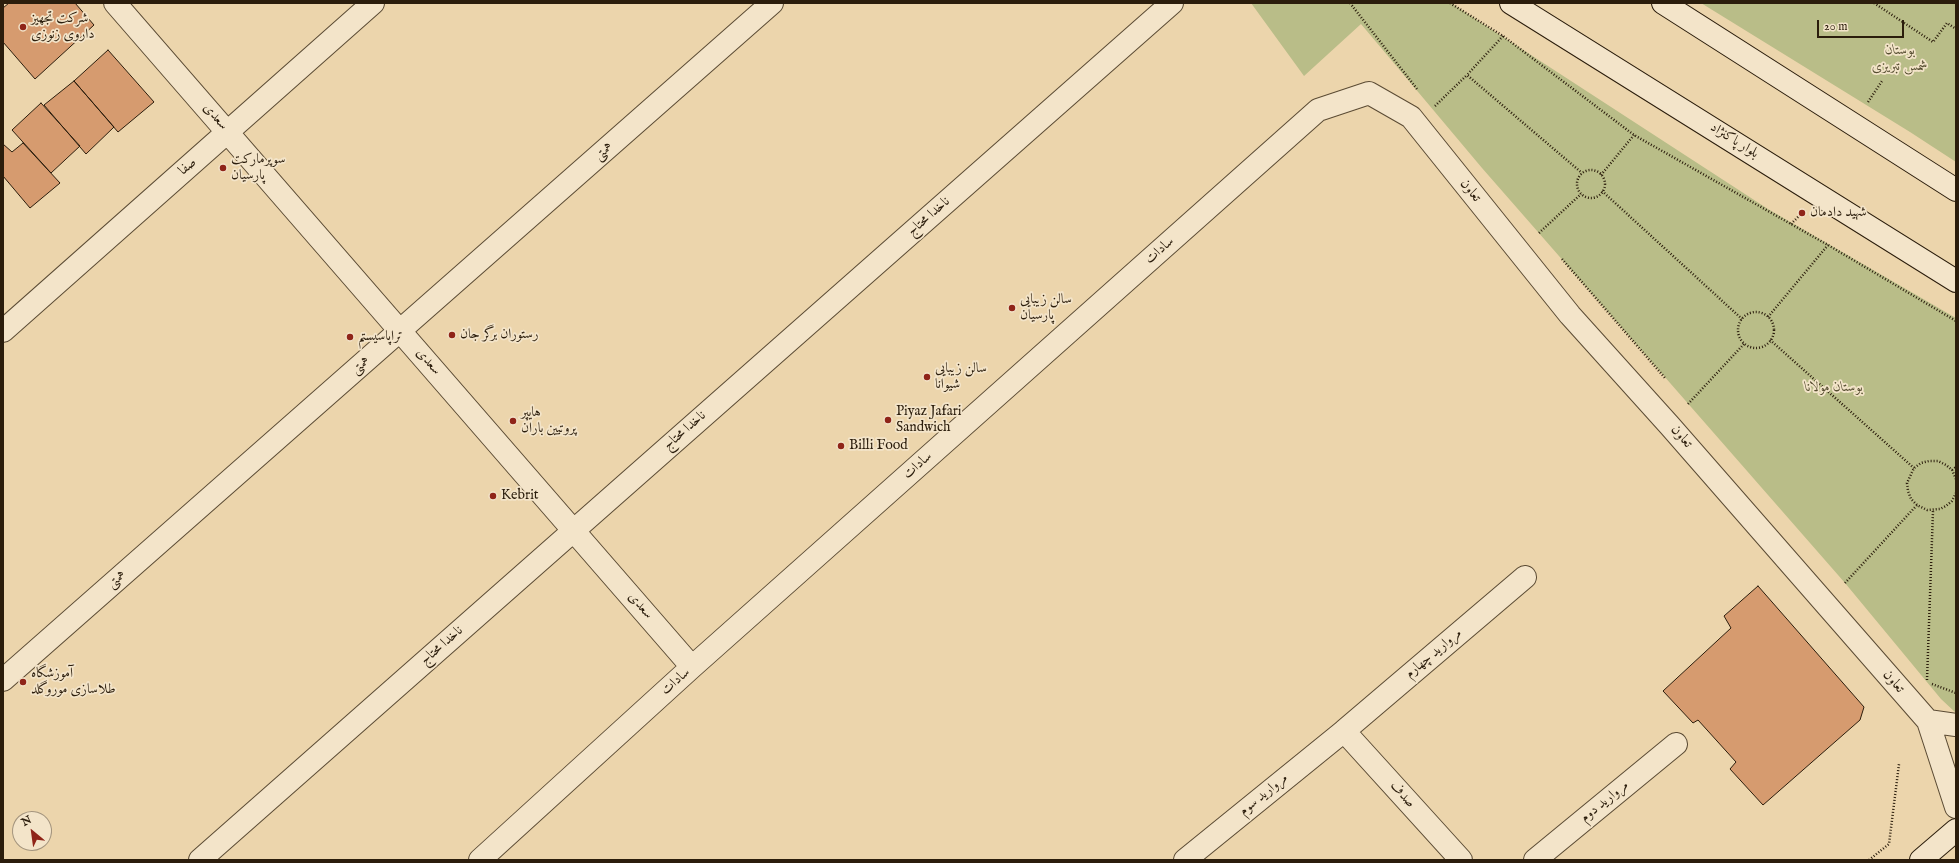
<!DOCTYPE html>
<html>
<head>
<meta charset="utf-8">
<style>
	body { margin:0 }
	#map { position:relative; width:1959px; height:863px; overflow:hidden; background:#ecd5ac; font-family:"IM FELL English",serif }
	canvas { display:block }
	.frame { position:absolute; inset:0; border:4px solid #2b1d0c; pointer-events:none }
	.north { position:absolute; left:12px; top:811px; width:40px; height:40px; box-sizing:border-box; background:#f3e4c9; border:1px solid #a3947d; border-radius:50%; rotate:331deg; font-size:11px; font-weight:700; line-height:16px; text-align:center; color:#2b1d0c }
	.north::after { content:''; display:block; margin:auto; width:14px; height:18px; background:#8f2418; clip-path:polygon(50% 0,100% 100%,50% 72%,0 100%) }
	.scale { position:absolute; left:1817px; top:20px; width:87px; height:18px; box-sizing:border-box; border:2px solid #2b1d0c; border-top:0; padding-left:5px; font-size:12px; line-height:14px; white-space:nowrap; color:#2b1d0c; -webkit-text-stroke:3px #f3e4c9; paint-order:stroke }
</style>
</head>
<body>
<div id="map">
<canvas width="1959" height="863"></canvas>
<div class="frame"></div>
<div class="north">N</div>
<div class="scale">20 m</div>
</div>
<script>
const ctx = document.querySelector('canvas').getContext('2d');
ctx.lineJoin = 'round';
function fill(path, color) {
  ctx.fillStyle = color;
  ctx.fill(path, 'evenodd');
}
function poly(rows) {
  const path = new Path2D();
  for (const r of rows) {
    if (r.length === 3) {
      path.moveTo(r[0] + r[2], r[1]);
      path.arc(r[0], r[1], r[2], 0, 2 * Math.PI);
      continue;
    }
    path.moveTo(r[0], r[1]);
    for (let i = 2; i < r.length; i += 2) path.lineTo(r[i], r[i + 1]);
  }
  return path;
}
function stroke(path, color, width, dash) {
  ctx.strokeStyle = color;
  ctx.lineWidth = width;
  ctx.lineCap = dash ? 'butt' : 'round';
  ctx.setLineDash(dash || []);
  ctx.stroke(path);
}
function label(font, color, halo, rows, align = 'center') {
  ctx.font = font + ' "IM FELL English",Amiri,serif';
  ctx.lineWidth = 3.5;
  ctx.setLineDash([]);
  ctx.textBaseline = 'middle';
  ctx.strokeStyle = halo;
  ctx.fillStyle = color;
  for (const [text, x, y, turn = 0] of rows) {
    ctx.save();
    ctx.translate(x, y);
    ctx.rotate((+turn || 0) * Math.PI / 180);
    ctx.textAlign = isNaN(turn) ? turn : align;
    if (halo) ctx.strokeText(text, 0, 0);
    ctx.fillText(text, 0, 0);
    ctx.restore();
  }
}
const green = poly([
	[1251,3,1451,3,1768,209,1956,318,1956,713,1941,699,1845,583,1482,168,1361,24,1304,76],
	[1701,3,1956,3,1956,162,1910,132]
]);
const building = poly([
	[9,3,75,3,94,25,35,79,3,42,3,8,9,3],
	[108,50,154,102,118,132,74,81,108,50],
	[74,81,114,127,86,154,44,105,74,81],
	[41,103,80,146,51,173,12,130,41,103],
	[23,143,60,183,30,208,3,176,3,144,12,152,23,143],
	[1758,586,1864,707,1860,720,1763,805,1730,769,1736,762,1698,720,1693,723,1663,691,1731,628,1724,616,1758,586]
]);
const path = poly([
	[1350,3,1417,89],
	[1450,3,1503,36,1634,135,1828,245,1956,321],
	[1874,3,1933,42,1947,23,1956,29],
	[1503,36,1467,75,1582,173],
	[1868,102,1882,81],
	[1435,106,1467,75],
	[1591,184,14],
	[1601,175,1634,135],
	[1602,191,1742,319],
	[1791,224,1801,214],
	[1539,233,1581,194],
	[1562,259,1665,378],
	[1756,330,18],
	[1768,317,1828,245],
	[1770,340,1914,468],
	[1688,404,1744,344],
	[1952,470,1956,467],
	[1956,479,1952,470,1946,465,1938,461,1929,461,1921,463,1914,468,1907,483,1908,491,1911,499,1917,505,1927,510,1940,509,1946,506,1952,501,1956,493],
	[1845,583,1917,505],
	[1927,680,1933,511],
	[1932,684,1956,693],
	[1869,860,1889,844,1899,764]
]);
const street = poly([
	[115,3,692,667],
	[3,331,373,3],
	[3,680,772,3],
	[1928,721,1956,725],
	[1344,731,1461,860],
	[200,860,1172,3],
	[480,860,692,667,1318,110,1369,93,1411,117,1570,315,1670,426,1928,721,1956,807],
	[1185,860,1344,731,1525,577],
	[1535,860,1676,744]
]);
const secondary = poly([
	[1511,3,1956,281],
	[1663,3,1956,190],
	[1921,860,1956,830]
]);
const markers = [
	[23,27,4,"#8f2418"],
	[223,168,4,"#8f2418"],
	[1802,213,4,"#8f2418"],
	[1012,308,4,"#8f2418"],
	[452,335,4,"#8f2418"],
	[350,337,4,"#8f2418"],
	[927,377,4,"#8f2418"],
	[888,420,4,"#8f2418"],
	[513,421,4,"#8f2418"],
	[841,446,4,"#8f2418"],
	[493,496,4,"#8f2418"],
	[23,682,4,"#8f2418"]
];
const poiNames = [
	["شرکت تجهیز",31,19],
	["داروی زنوزی",31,35],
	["سوپرمارکت",231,160],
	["پارسیان",231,176],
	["شهید دادمان",1810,213],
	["سالن زیبایی",1020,300],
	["پارسیان",1020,316],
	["رستوران برگر جان",460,335],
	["تراپاسیستم",358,337],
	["سالن زیبایی",935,369],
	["شیوانا",935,385],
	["Piyaz Jafari",896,412],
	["Sandwich",896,428],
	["هایپر",521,413],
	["پروتیین باران",521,429],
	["Billi Food",849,446],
	["Kebrit",501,496],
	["آموزشگاه",31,674],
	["طلاسازی موروگلد",31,690]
];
const parkNames = [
	["بوستان",1900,51],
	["شمس تبریزی",1900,67],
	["بوستان مولانا",1834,388]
];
const streetNames = [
	["سعدی",215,117,49],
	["بلوار پاکنژاد",1734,141,32],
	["همتی",604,152,-42],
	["صفا",188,167,-42],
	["تعاون",1470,191,51],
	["ناخدا محتاج",929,217,-41],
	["سادات",1160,251,-42],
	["سعدی",428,362,49],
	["همتی",361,366,-41],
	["ناخدا محتاج",685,431,-41],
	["تعاون",1681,437,49],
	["سادات",918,466,-42],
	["همتی",117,580,-41],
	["سعدی",640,606,49],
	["ناخدا محتاج",442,646,-41],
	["مروارید چهارم",1434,654,-40],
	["سادات",676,682,-42],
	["تعاون",1893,682,49],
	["مروارید سوم",1264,795,-39],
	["صدف",1402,795,48],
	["مروارید دوم",1605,802,-39]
];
fill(green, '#b9bd88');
fill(building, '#d69b6f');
stroke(building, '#2b1d0c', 1);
stroke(street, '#5b4b34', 24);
stroke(secondary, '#2b1d0c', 24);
stroke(path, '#2b1d0c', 2.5, [1, 2]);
stroke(street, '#f3e4c9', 22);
stroke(secondary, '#f3e4c9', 22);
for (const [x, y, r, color] of markers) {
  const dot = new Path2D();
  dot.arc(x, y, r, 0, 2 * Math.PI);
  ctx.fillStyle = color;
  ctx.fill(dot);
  stroke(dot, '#f3e4c9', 1.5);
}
label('14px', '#2b1d0c', '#f3e4c9', poiNames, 'left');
label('italic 14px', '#564d31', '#f3e4c9', parkNames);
label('14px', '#2b1d0c', '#f3e4c9', streetNames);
</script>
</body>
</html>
